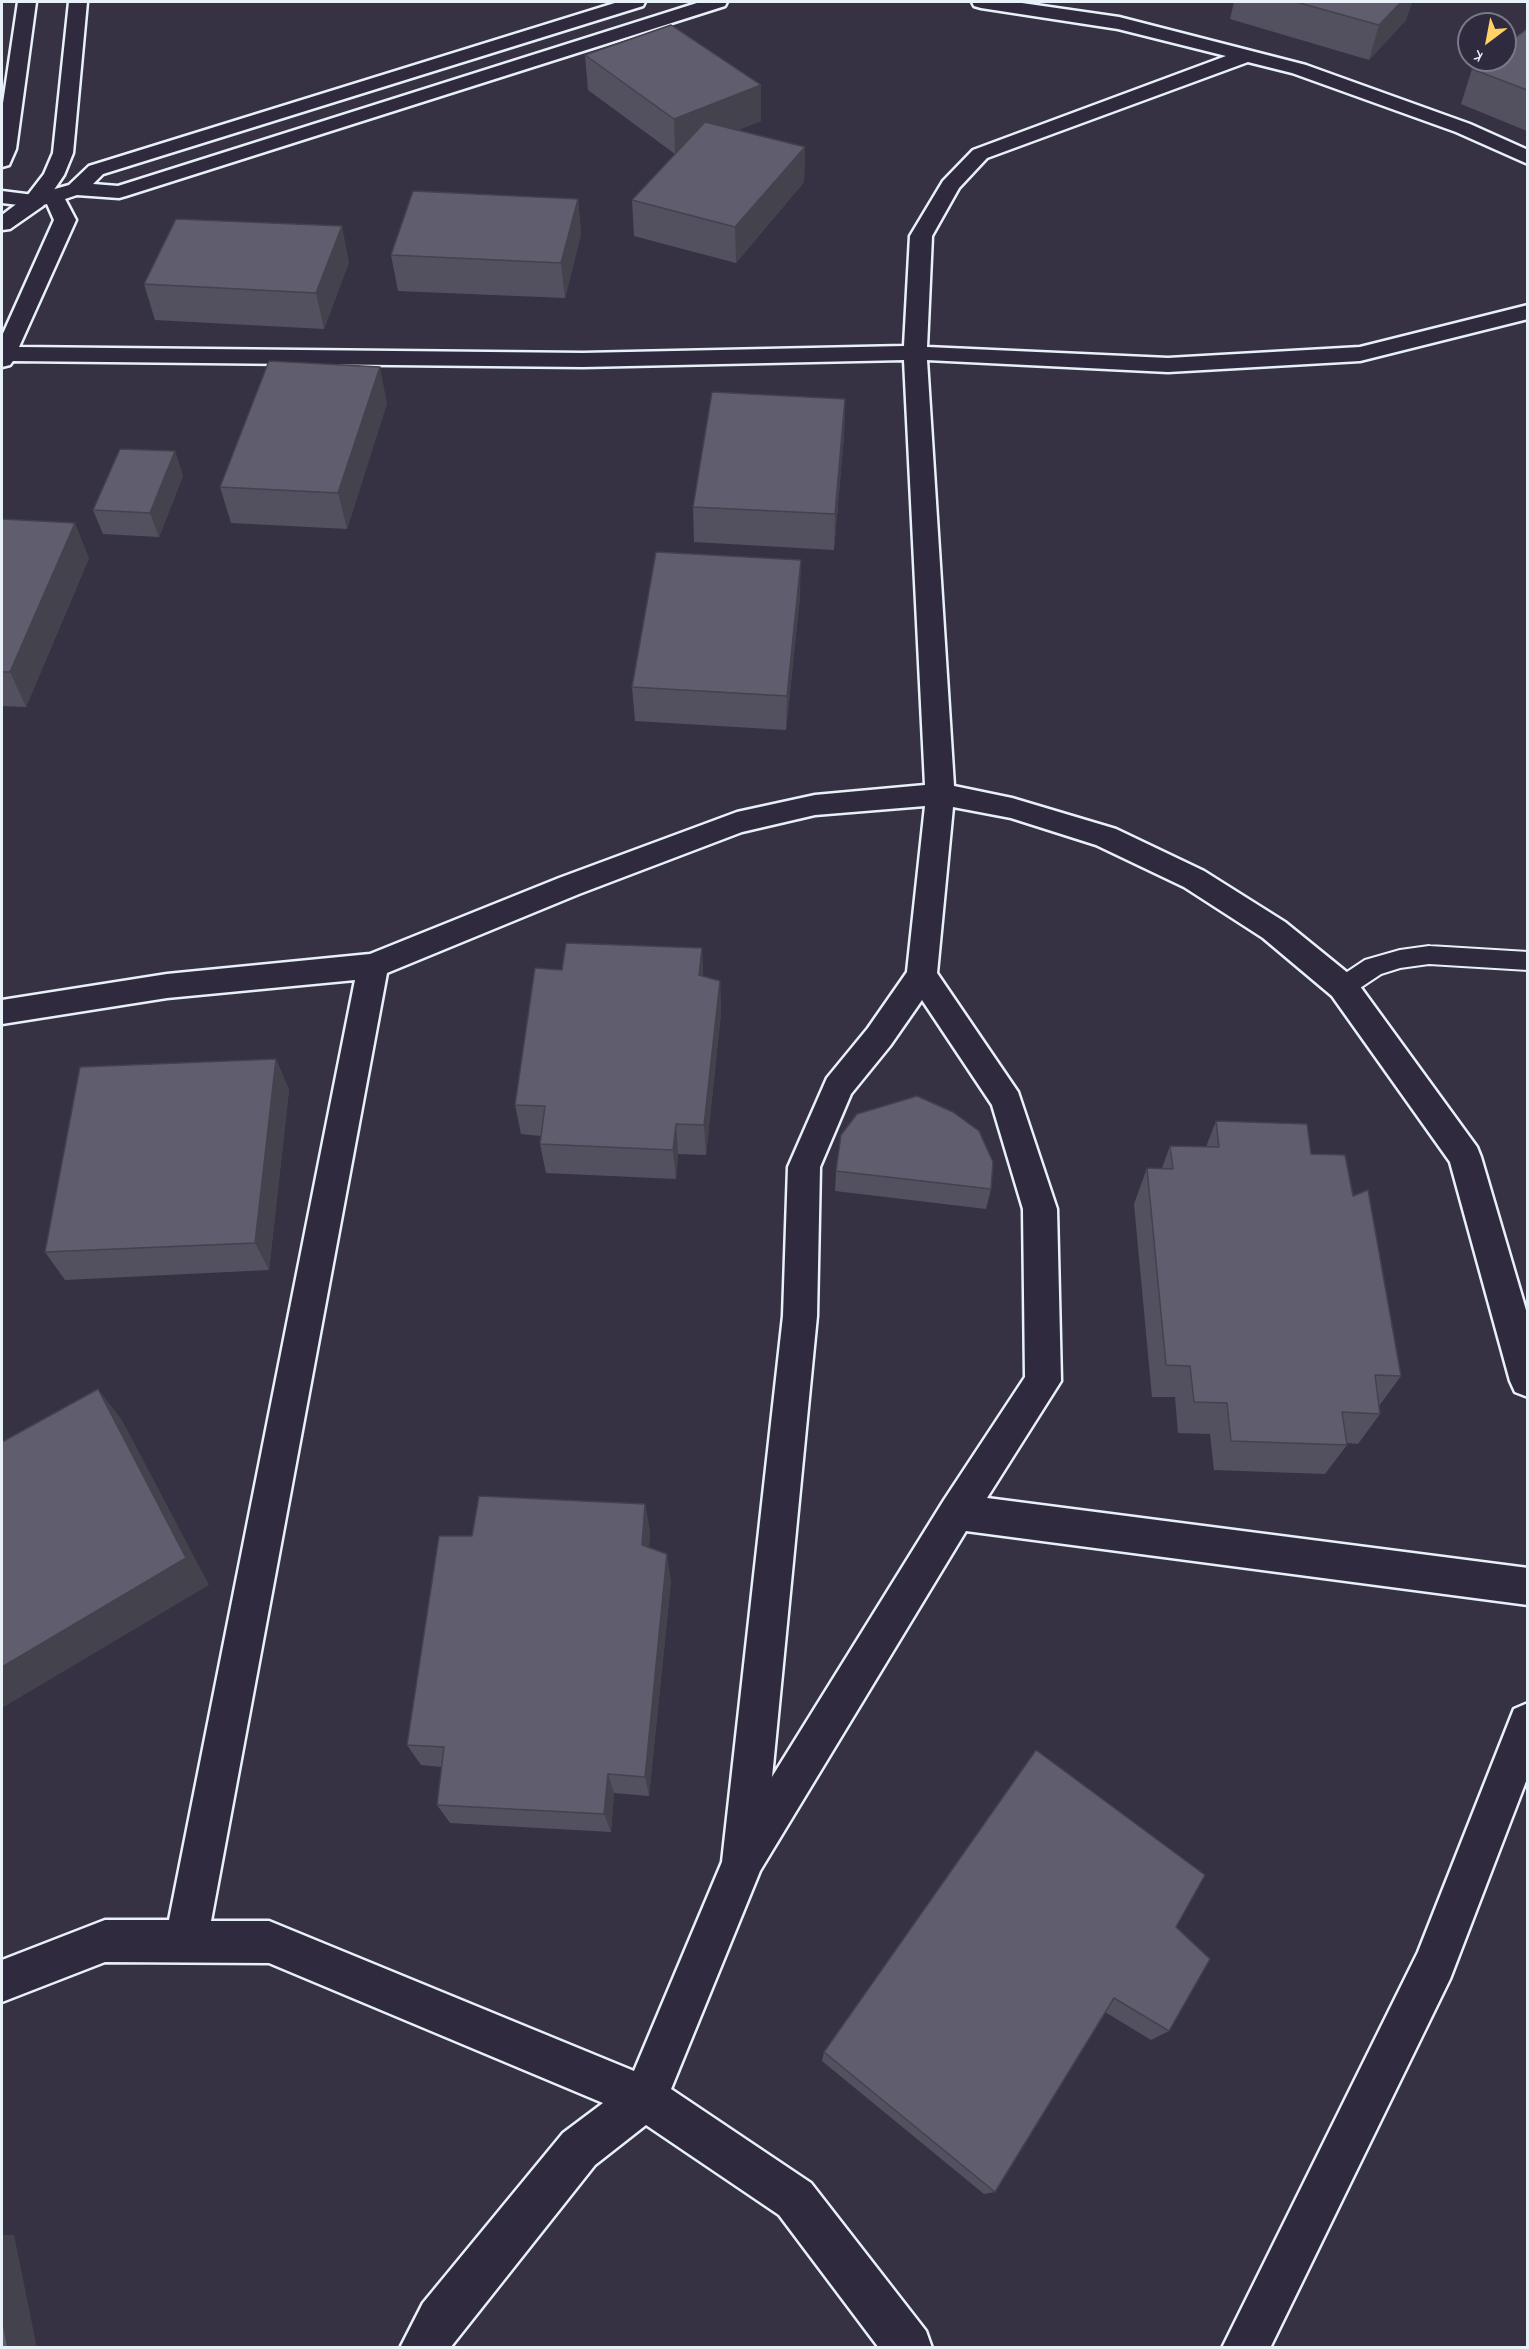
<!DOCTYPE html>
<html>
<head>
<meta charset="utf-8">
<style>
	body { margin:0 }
	#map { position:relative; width:1529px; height:2349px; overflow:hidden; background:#363244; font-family:"Indie Flower",sans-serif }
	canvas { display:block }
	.frame { position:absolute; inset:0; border:3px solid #e8f1f8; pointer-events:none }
	.north { position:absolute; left:1457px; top:12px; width:60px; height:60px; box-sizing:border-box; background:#2f2a3d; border:2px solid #797a88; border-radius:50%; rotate:212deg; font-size:16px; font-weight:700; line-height:24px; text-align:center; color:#e8f1f8 }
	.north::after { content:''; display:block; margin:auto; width:21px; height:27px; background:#ffd166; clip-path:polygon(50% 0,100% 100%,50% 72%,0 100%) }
</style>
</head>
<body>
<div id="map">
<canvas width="1529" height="2349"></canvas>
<div class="frame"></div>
<div class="north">K</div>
</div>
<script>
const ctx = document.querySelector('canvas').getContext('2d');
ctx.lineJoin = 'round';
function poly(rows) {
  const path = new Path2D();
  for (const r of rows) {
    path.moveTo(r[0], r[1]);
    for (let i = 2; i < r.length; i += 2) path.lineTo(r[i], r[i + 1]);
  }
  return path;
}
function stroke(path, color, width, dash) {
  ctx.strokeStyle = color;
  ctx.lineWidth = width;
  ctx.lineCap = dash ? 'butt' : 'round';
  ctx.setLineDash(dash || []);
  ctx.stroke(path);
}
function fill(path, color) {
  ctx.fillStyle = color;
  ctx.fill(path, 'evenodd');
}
const lane = poly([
	[1429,946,1528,952,1528,970,1429,964,1400,968,1381,974,1351,994,1343,996,1335,994,1331,987,1335,980,1365,960,1400,950,1429,946]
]);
const street = poly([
	[618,2,645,2,643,6,103,174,93,184,118,186,700,2,727,2,725,6,126,196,119,198,77,195,65,199,76,220,19,347,583,353,904,346,910,236,943,181,973,150,1226,56,1118,29,981,8,974,6,972,2,1015,2,1119,17,1306,65,1470,124,1528,150,1528,164,1456,132,1292,73,1248,62,987,158,959,188,932,236,927,347,1168,358,1360,347,1528,305,1528,319,1360,361,1168,372,927,360,954,786,1012,798,1116,829,1204,871,1285,922,1354,978,1477,1147,1481,1157,1528,1317,1528,1397,1515,1392,1510,1381,1450,1162,1332,996,1263,938,1184,887,1096,845,1011,818,953,807,937,973,1018,1092,1057,1209,1061,1381,987,1498,1528,1568,1528,1605,966,1531,760,1871,671,2089,811,2183,926,2331,932,2348,879,2348,779,2215,646,2125,595,2165,450,2348,400,2348,423,2303,563,2133,603,2103,269,1963,105,1962,2,2002,2,1960,105,1920,169,1920,355,980,167,998,2,1024,2,1000,167,974,370,954,559,878,737,812,815,795,925,785,904,360,583,367,13,361,10,365,2,367,2,336,54,220,47,204,35,207,2,203,2,191,34,195,69,185,89,166,618,2],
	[925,806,907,972,868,1028,827,1078,788,1167,783,1316,722,1862,634,2071,269,1921,211,1921,387,973,579,894,742,832,815,815,925,806],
	[922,1000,992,1105,1023,1209,1025,1377,944,1500,772,1777,817,1316,820,1167,851,1094,890,1046,922,1000],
	[1528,1703,1528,1776,1450,1979,1270,2348,1222,2348,1418,1952,1514,1709,1528,1703]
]);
const secondary = poly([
	[18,2,36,2,16,149,9,165,2,167,2,110,18,2],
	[69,2,87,2,73,153,64,175,43,206,10,229,2,230,2,215,27,196,44,174,53,153,69,2]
]);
const wall = poly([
	[1234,2,1412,2,1406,20,1369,60,1230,19],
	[1527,29,1527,131,1461,104,1472,69],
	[585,55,761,121,738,130,805,147,804,182,736,263,634,236,632,200,675,154,588,90],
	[578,199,581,234,565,298,398,291,391,255],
	[349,262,324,329,155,320,144,284],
	[845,399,844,435,834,550,694,542,693,507],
	[387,403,347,529,231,523,220,487],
	[175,451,183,476,159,537,103,534,93,510],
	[2,519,89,558,26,707,2,706],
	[800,596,786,730,635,721,632,687],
	[702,948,703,976,720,981,721,1013,706,1155,678,1154,676,1179,546,1173,540,1144,541,1136,521,1134,515,1105,562,970],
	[276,1059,289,1090,269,1270,65,1280,45,1252],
	[1216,1121,1311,1154,1353,1196,1401,1376,1379,1406,1380,1414,1358,1444,1347,1443,1347,1445,1325,1474,1214,1470,1210,1434,1178,1433,1175,1397,1152,1397,1134,1204,1147,1168,1162,1168,1170,1146,1206,1147],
	[836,1171,991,1189,986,1209,835,1191],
	[645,1504,650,1532,649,1547,671,1581,649,1796,614,1793,611,1832,450,1823,437,1805,442,1767,421,1765,407,1745,472,1536],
	[1176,1927,1169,2031,1151,2040,1105,2012,995,2192,984,2194,822,2061,824,2052]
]);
const shadedWall = poly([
	[1401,2,1412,2,1406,20,1369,60,1379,25],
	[761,85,761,121,675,154,674,119],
	[805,147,804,182,736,263,735,227],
	[578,199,581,234,565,298,561,263],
	[342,226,349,262,324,329,316,293],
	[380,367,387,403,347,529,338,493],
	[845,399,844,435,834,550,835,514],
	[175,451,183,476,159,537,150,513],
	[75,523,89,558,26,707,10,672],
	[801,560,800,596,786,730,787,696],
	[702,948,703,980,699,975],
	[720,981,721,1013,706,1155,704,1125],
	[276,1059,289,1090,269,1270,255,1243],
	[676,1124,678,1154,676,1179,673,1150],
	[98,1389,122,1420,209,1585,2,1708,2,1667],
	[645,1504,650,1532,647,1572,642,1545],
	[667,1554,671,1581,649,1796,645,1777],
	[608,1774,614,1793,611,1832,604,1814],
	[2,2235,14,2235,37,2348,8,2348,2,2317]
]);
const building = poly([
	[1296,2,1401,2,1379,25,1296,2],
	[671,25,761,85,674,119,585,55,671,25],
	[1527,29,1527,90,1472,69,1485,60,1505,60,1505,45,1527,29],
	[705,122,805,147,735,227,632,200,705,122],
	[413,191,578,199,561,263,391,255,413,191],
	[176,219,342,226,316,293,144,284,176,219],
	[269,361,380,367,338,493,220,487,269,361],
	[712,392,845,399,835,514,693,507,712,392],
	[120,449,175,451,150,513,93,510,120,449],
	[2,519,75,523,10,672,2,672,2,519],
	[656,552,801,560,787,696,632,687,656,552],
	[566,943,702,948,699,975,720,981,704,1125,676,1124,673,1150,540,1144,545,1106,515,1105,535,968,562,970,566,943],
	[276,1059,255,1243,45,1252,80,1067,276,1059],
	[917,1096,953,1112,979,1131,993,1162,991,1189,836,1171,841,1135,857,1114,917,1096],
	[1216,1121,1307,1124,1311,1154,1345,1155,1353,1196,1368,1190,1401,1376,1375,1375,1380,1414,1342,1412,1347,1445,1231,1441,1227,1403,1194,1402,1190,1366,1166,1365,1147,1168,1173,1169,1170,1146,1219,1147,1216,1121],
	[98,1389,186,1558,2,1667,2,1442,98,1389],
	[479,1496,645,1504,642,1545,667,1554,645,1777,608,1774,604,1814,437,1805,444,1747,407,1745,439,1536,472,1536,479,1496],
	[1036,1750,1205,1875,1176,1927,1210,1959,1169,2031,1114,1998,995,2192,824,2052,1036,1750],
	[2,2317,8,2348,2,2348,2,2317]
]);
stroke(lane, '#e8f1f8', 4);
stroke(street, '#e8f1f8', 5);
stroke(secondary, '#e8f1f8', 5);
fill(lane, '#2f2a3d');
fill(street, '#2f2a3d');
fill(secondary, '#2f2a3d');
fill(wall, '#53515f');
fill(shadedWall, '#43424d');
fill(building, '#605e6e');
stroke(building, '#43424d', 1.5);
</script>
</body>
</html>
